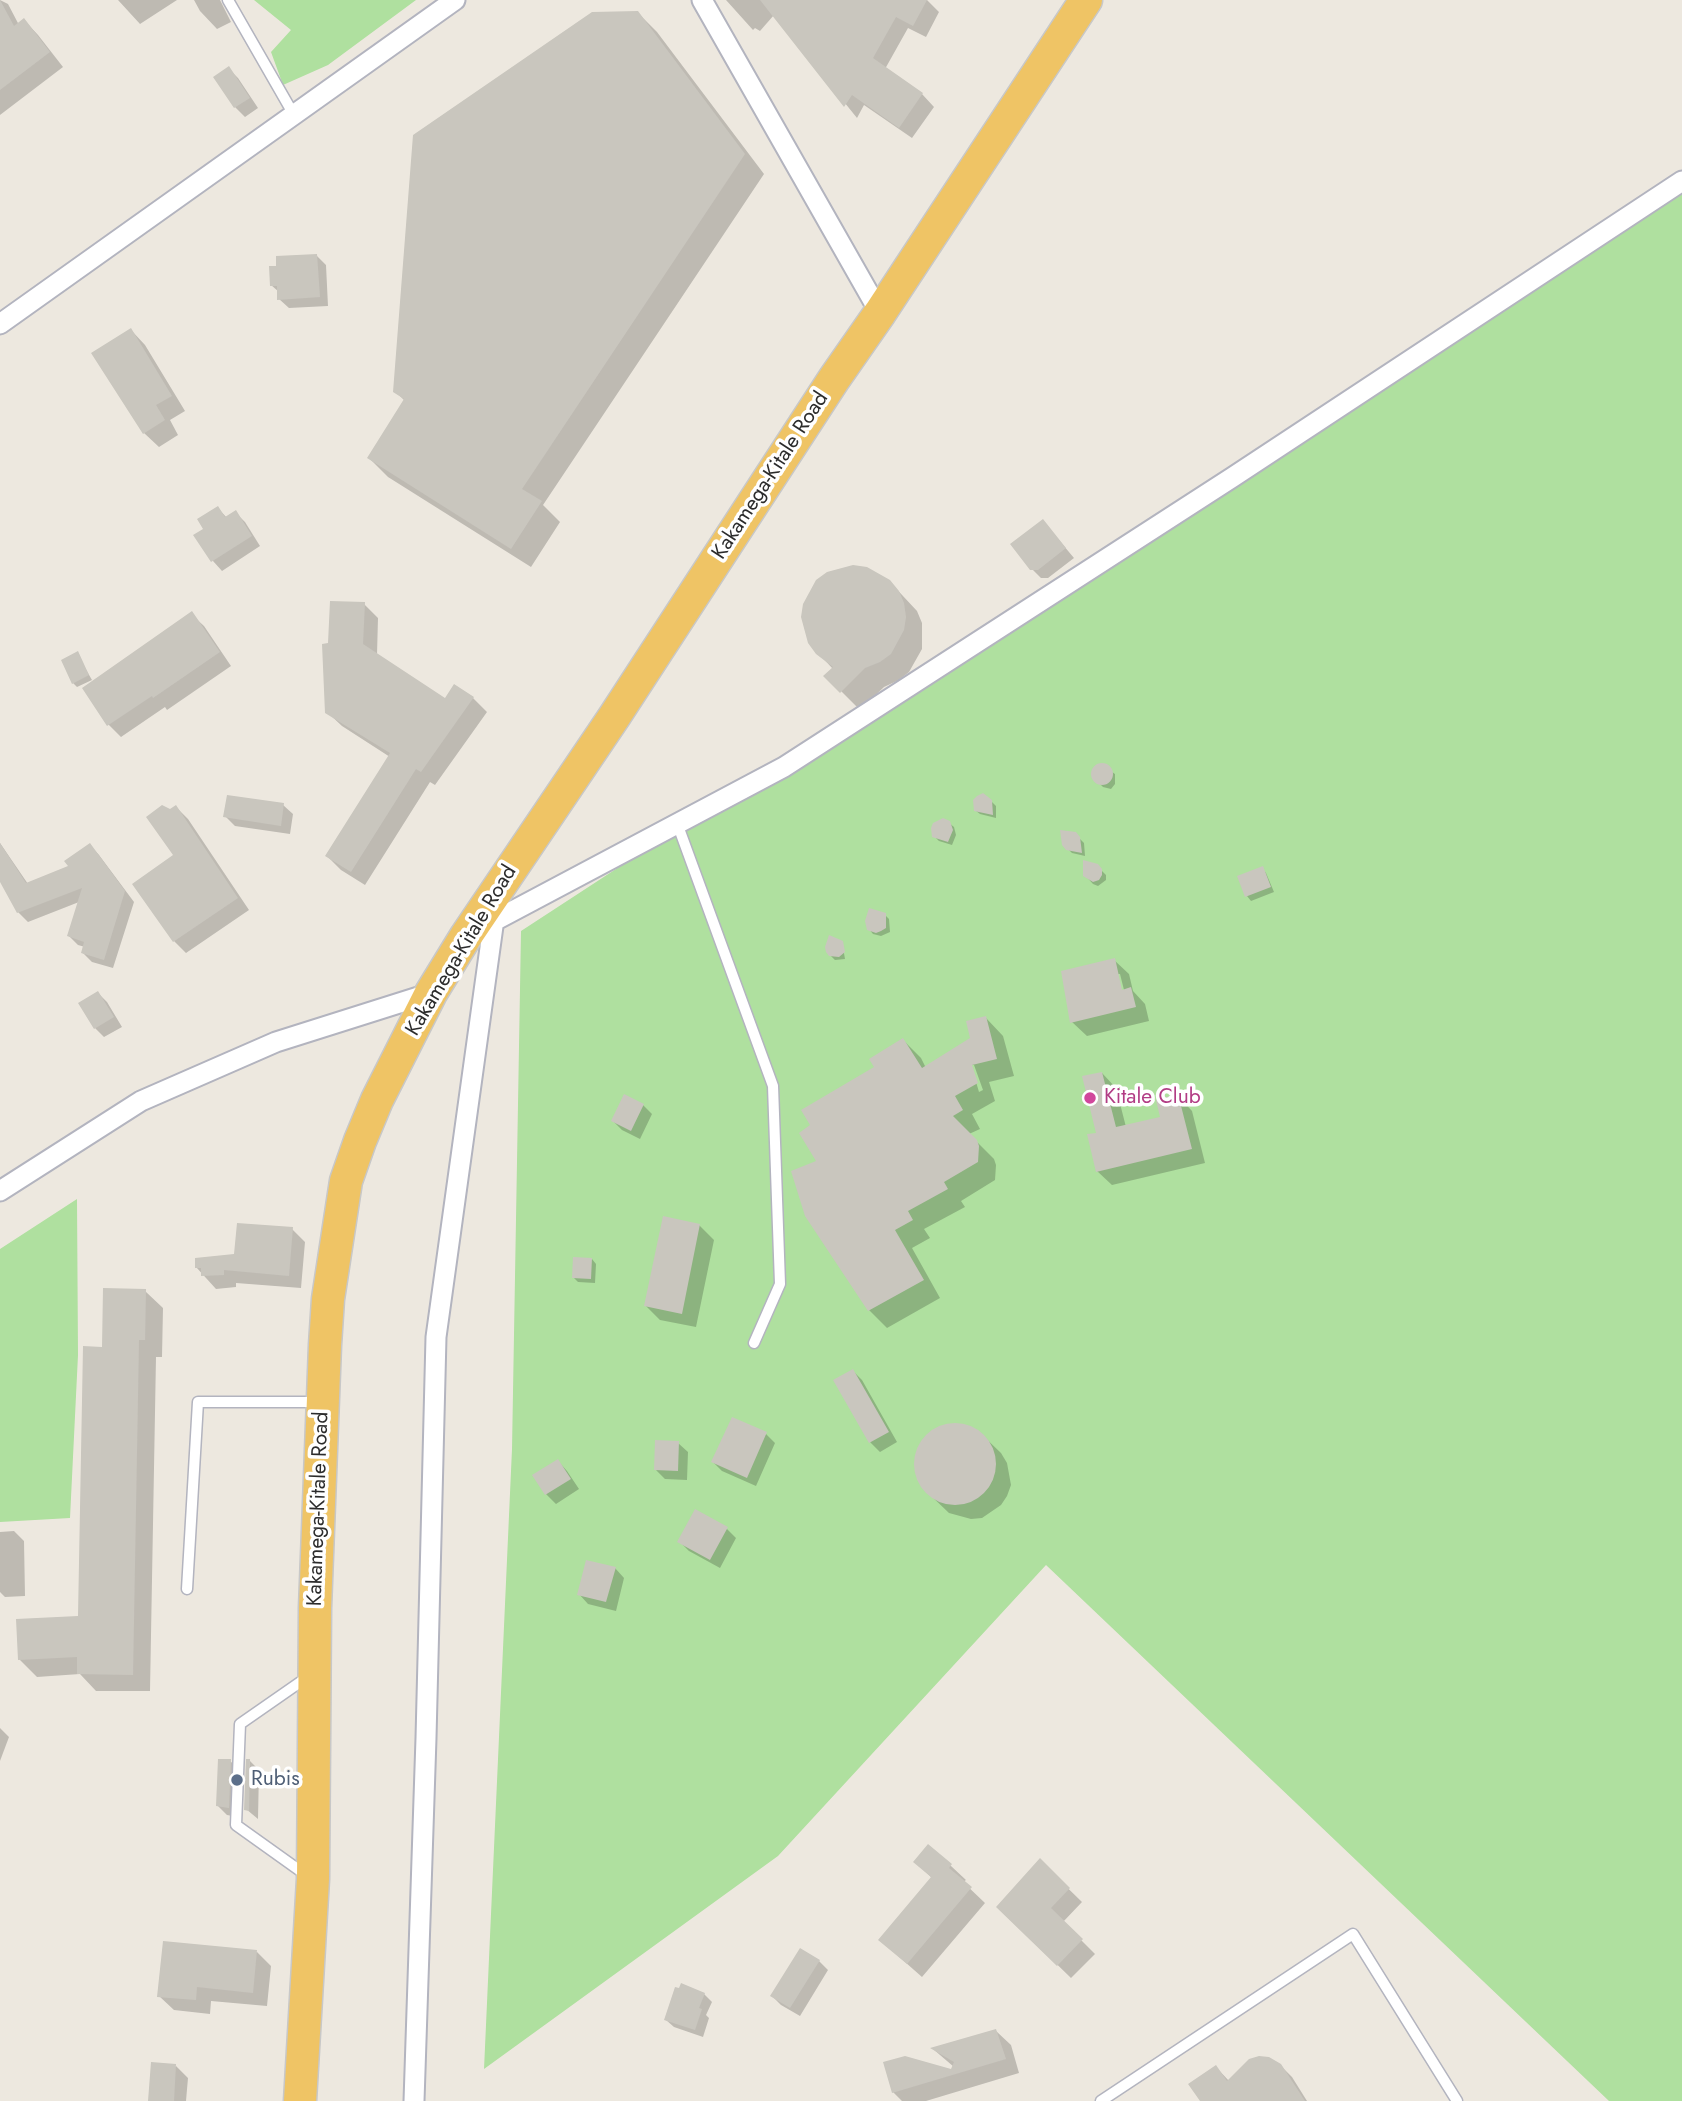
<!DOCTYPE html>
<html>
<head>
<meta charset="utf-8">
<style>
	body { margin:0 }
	canvas { display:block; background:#ede8df }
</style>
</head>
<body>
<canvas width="1682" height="2101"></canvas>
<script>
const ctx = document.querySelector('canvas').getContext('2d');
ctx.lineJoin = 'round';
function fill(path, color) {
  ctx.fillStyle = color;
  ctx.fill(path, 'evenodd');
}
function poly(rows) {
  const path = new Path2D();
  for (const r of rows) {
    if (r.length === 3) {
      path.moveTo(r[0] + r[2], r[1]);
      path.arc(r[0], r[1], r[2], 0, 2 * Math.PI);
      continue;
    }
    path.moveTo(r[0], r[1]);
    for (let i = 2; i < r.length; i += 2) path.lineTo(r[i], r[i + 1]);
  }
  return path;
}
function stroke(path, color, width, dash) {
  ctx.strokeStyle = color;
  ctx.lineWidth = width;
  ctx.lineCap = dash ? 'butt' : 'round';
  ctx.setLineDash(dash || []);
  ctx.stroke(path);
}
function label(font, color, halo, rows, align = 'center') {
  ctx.font = font + ' Jost,sans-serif';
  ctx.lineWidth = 7;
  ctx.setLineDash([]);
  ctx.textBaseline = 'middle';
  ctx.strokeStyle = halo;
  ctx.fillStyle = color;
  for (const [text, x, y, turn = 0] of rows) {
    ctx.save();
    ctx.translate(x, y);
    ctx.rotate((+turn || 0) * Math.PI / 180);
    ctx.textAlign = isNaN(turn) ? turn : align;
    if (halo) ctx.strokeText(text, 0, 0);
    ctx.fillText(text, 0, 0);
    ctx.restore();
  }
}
const green = poly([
	[254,0,416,0,328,65,283,85,271,52,291,30],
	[1682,170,1682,2101,1609,2101,1046,1565,778,1856,484,2069,512,1449,521,931,1609,221],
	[77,1199,78,1355,70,1518,0,1522,0,1249]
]);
const shadow = poly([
	[0,0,8,4,19,25,24,20,38,35,63,67,0,115],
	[118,0,177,0,140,24],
	[194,0,220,0,231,22,217,29,200,11],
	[726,0,927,0,939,12,926,37,908,28,885,69,922,94,934,107,912,138,864,105,857,118,774,15,760,31,755,28,753,30],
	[637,12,657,32,764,174,543,505,560,522,531,567,388,477,369,458,405,401,395,391],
	[228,68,238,78,258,108,245,117,235,107,215,77],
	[317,256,326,265,328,306,289,308,279,299,279,292,271,285],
	[131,330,145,345,185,411,170,420,178,435,159,447,144,433],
	[218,508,227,518,235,512,245,522,260,546,222,571,213,561,196,535,206,529],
	[1043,521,1074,558,1048,578,1041,578,1032,569],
	[889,581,917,611,922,623,922,649,909,672,899,680,884,687,860,710,826,676,833,669,818,653],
	[364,604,378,618,377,655,445,701,473,698,487,712,435,785,430,782,365,885,341,870,327,856,390,757,342,726,327,712,330,645],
	[191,614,204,626,231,666,167,710,165,707,121,737,108,724],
	[77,654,92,680,77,687,73,683],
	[1102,765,1115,774,1115,784,1111,789,1103,787,1095,779,1094,769],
	[991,801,996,806,996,818,980,814,975,810],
	[283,805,293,814,290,834,235,826,225,816],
	[176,807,188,819,249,910,186,953,174,941],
	[949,823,954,827,956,835,952,845,939,841,934,836],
	[1080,839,1084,843,1085,856,1072,853,1064,845],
	[0,843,28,884,71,867,90,845,99,855,134,902,113,968,92,962,83,953,85,947,78,945,69,936,79,902,28,922,18,912,0,879],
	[1097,866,1106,875,1106,880,1098,886,1093,884,1085,875],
	[1262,868,1266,873,1274,892,1251,901,1247,896,1239,877],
	[885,915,889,919,890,932,881,936,873,934,869,929],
	[842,942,845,959,835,960,830,955],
	[1114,960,1129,974,1133,991,1145,1004,1149,1021,1087,1036,1072,1022],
	[1117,974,1120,974,1126,998,1123,999],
	[98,993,107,1002,122,1027,104,1037,95,1028],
	[986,1018,1003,1036,1014,1076,989,1082,995,1101,972,1114,980,1129,969,1134,994,1159,996,1165,995,1180,961,1201,965,1207,924,1229,930,1238,912,1248,940,1298,887,1328,869,1310,818,1162,876,1068,903,1040,921,1058,926,1068,972,1039],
	[971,1065,974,1065,983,1090,979,1092],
	[1102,1073,1116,1088,1126,1127,1162,1118,1178,1096,1192,1111,1205,1163,1112,1185,1097,1171],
	[643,1105,652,1114,640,1139,622,1130,613,1121],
	[699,1225,714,1240,696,1327,660,1320,646,1306],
	[292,1229,305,1242,301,1288,236,1283,236,1287,216,1289,196,1267,236,1256],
	[592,1259,596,1264,595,1283,578,1282,574,1278],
	[145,1291,163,1308,162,1357,156,1357,150,1691,96,1691,80,1674,37,1677,19,1659,80,1618,104,1348],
	[853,1371,862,1380,897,1442,880,1452,870,1442],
	[956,1424,977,1430,1001,1453,1007,1463,1011,1485,1007,1496,1001,1505,982,1518,971,1519,949,1513,925,1490,916,1469,919,1447,925,1438,934,1430],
	[766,1434,775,1443,756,1486,722,1471,713,1462],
	[678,1443,688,1452,687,1480,665,1479,656,1470],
	[558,1461,567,1471,579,1489,556,1504,546,1494,535,1476],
	[727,1529,736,1538,720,1568,689,1551,679,1541],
	[14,1531,24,1541,25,1596,5,1597,0,1592,0,1532],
	[615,1568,624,1578,616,1611,588,1604,579,1594],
	[0,1728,9,1737,0,1761],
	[230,1761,240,1770,238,1817,227,1815,218,1806],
	[250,1761,259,1770,258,1819,246,1809],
	[928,1846,951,1866,966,1880,963,1882,985,1903,922,1977,880,1940,932,1878,915,1862],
	[1040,1861,1082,1902,1063,1922,1095,1954,1071,1978,998,1907],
	[257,1952,271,1966,267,2006,211,2001,210,2014,174,2010,159,1996],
	[819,1961,828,1970,800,2016,781,2005,772,1996],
	[704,1994,712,2002,706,2015,709,2018,703,2037,674,2027,666,2020],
	[996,2031,1011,2045,1019,2073,926,2101,902,2101,893,2092,952,2071,954,2067,933,2049],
	[1280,2065,1292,2077,1307,2101,1202,2101,1216,2067,1229,2081],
	[176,2066,188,2078,186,2101,149,2101]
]);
const building = poly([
	[0,0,14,26,24,18,50,52,0,90],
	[760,0,927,0,913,26,896,17,873,58,923,93,899,128,852,95,844,107],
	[638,11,745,154,522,489,542,501,511,549,367,458,404,399,393,392,413,135,592,12],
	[229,66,250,98,234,108,213,77],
	[317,254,320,297,277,300,277,286,270,286,269,266,276,266,276,256],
	[131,328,172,396,156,405,165,420,143,434,91,353],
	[218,506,225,517,236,510,252,536,211,562,193,535,203,529,197,519],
	[1043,519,1066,548,1038,570,1030,570,1010,544],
	[853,565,867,567,890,580,899,591,904,603,906,617,904,630,891,654,880,662,865,668,840,693,823,676,833,667,816,654,808,643,801,617,803,604,816,580,827,572],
	[330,601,365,602,363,644,445,698,454,684,474,697,421,772,416,769,351,872,325,856,390,753,325,713,322,644,328,643],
	[192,611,220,652,153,698,152,696,107,726,82,688],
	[78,651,89,675,72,684,61,660],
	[1102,774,11],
	[983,793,992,800,993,815,974,811,973,800,977,796],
	[227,795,284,803,281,826,223,817],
	[162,805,170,809,176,805,238,898,173,942,132,884,173,855,146,817],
	[943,818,950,821,953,830,948,842,932,837,931,828,933,823],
	[1060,830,1076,832,1080,837,1082,853,1066,850,1062,845],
	[0,843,26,883,68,866,64,861,90,843,125,891,104,960,81,953,84,942,67,936,82,888,17,913,0,882],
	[1083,860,1098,864,1102,869,1102,875,1099,880,1093,882,1083,876],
	[1263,866,1271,887,1245,897,1237,876],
	[869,908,886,913,886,928,881,931,876,933,867,930,865,921],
	[829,935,843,941,845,952,839,957,829,956,826,952,825,947],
	[1115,958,1122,990,1131,987,1136,1007,1070,1023,1061,971],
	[98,991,114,1017,94,1029,78,1003],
	[986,1016,997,1059,972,1065,978,1083,955,1096,963,1110,953,1116,977,1140,979,1146,978,1162,944,1182,948,1189,908,1211,913,1220,895,1230,924,1280,868,1311,805,1216,791,1171,816,1161,799,1133,810,1125,801,1110,874,1067,869,1059,903,1038,922,1068,970,1038,966,1021],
	[1102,1072,1116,1127,1160,1117,1156,1100,1178,1094,1192,1149,1096,1172,1087,1134,1096,1133,1082,1076],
	[624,1094,644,1104,631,1131,611,1121],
	[663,1216,700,1224,682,1314,644,1306],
	[237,1223,293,1227,289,1276,224,1270,224,1275,201,1276,201,1268,195,1268,195,1258,234,1254],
	[573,1257,592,1258,591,1279,572,1278],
	[103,1288,146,1289,145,1340,139,1340,133,1675,77,1674,77,1657,18,1660,16,1619,78,1616,83,1346,102,1347],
	[853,1369,889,1432,869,1443,833,1380],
	[732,1417,767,1432,747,1478,711,1462],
	[955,1464,41],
	[655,1440,679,1441,678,1471,654,1470],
	[558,1459,571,1479,545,1495,532,1475],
	[695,1509,728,1527,710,1560,677,1542],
	[586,1560,616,1567,606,1602,577,1595],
	[218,1759,231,1759,229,1808,216,1806],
	[246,1759,250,1759,249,1811,244,1810],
	[928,1844,952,1864,949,1868,972,1887,907,1964,878,1940,931,1877,913,1862],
	[1040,1858,1070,1888,1051,1908,1083,1939,1057,1966,996,1907],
	[163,1941,257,1950,253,1993,197,1987,196,2000,157,1997],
	[800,1948,820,1960,790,2008,770,1996],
	[681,1983,705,1993,699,2008,702,2009,695,2030,664,2020,675,1987,679,1988],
	[996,2029,1006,2059,892,2093,883,2062,905,2056,951,2069,954,2062,930,2048],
	[1259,2056,1269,2057,1281,2064,1305,2101,1200,2101,1188,2084,1216,2065,1227,2081,1249,2059],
	[151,2062,176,2064,174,2101,148,2101]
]);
const service = poly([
	[228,0,294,115],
	[677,823,773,1086,780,1284,754,1343],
	[187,1589,198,1402,319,1402],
	[306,1875,236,1825,240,1724,309,1676],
	[1101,2101,1353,1934,1457,2101]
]);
const minor = poly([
	[702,0,880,313],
	[0,324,455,0],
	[477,930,784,767,1233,477,1682,181],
	[0,1191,141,1101,276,1042,431,993],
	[414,2101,426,1738,436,1337,494,919]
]);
const trunk = poly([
	[300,2101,313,1879,315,1608,325,1345,328,1299,346,1181,360,1141,377,1100,431,993,466,936,614,717,834,379,880,313,1086,0]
]);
const markers = [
	[1090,1098,7,"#d1479c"],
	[237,1780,7,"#5c6f8a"]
];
const streetNames = [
	["Kakamega-Kitale Road",771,476,-57],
	["Kakamega-Kitale Road",462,951,-59],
	["Kakamega-Kitale Road",319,1509,-88]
];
const hotelNames = [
	["Kitale Club",1104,1098]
];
const serviceNames = [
	["Rubis",251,1780]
];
fill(green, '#afe09f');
fill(shadow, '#0003');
fill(building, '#c9c6be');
stroke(service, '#b3b4bf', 13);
stroke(minor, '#b3b4bf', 23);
stroke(trunk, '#c8c8c8', 35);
stroke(service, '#fff', 10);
stroke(minor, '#fff', 19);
stroke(trunk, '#efc465', 32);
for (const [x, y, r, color] of markers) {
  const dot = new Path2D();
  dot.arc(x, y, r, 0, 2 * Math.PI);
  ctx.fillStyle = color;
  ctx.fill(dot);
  stroke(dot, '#fff', 2.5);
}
label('21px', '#2c2c2c', '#fff', streetNames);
label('21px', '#b23c85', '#fff', hotelNames, 'left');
label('21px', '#4e5e75', '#fff', serviceNames, 'left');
</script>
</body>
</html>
